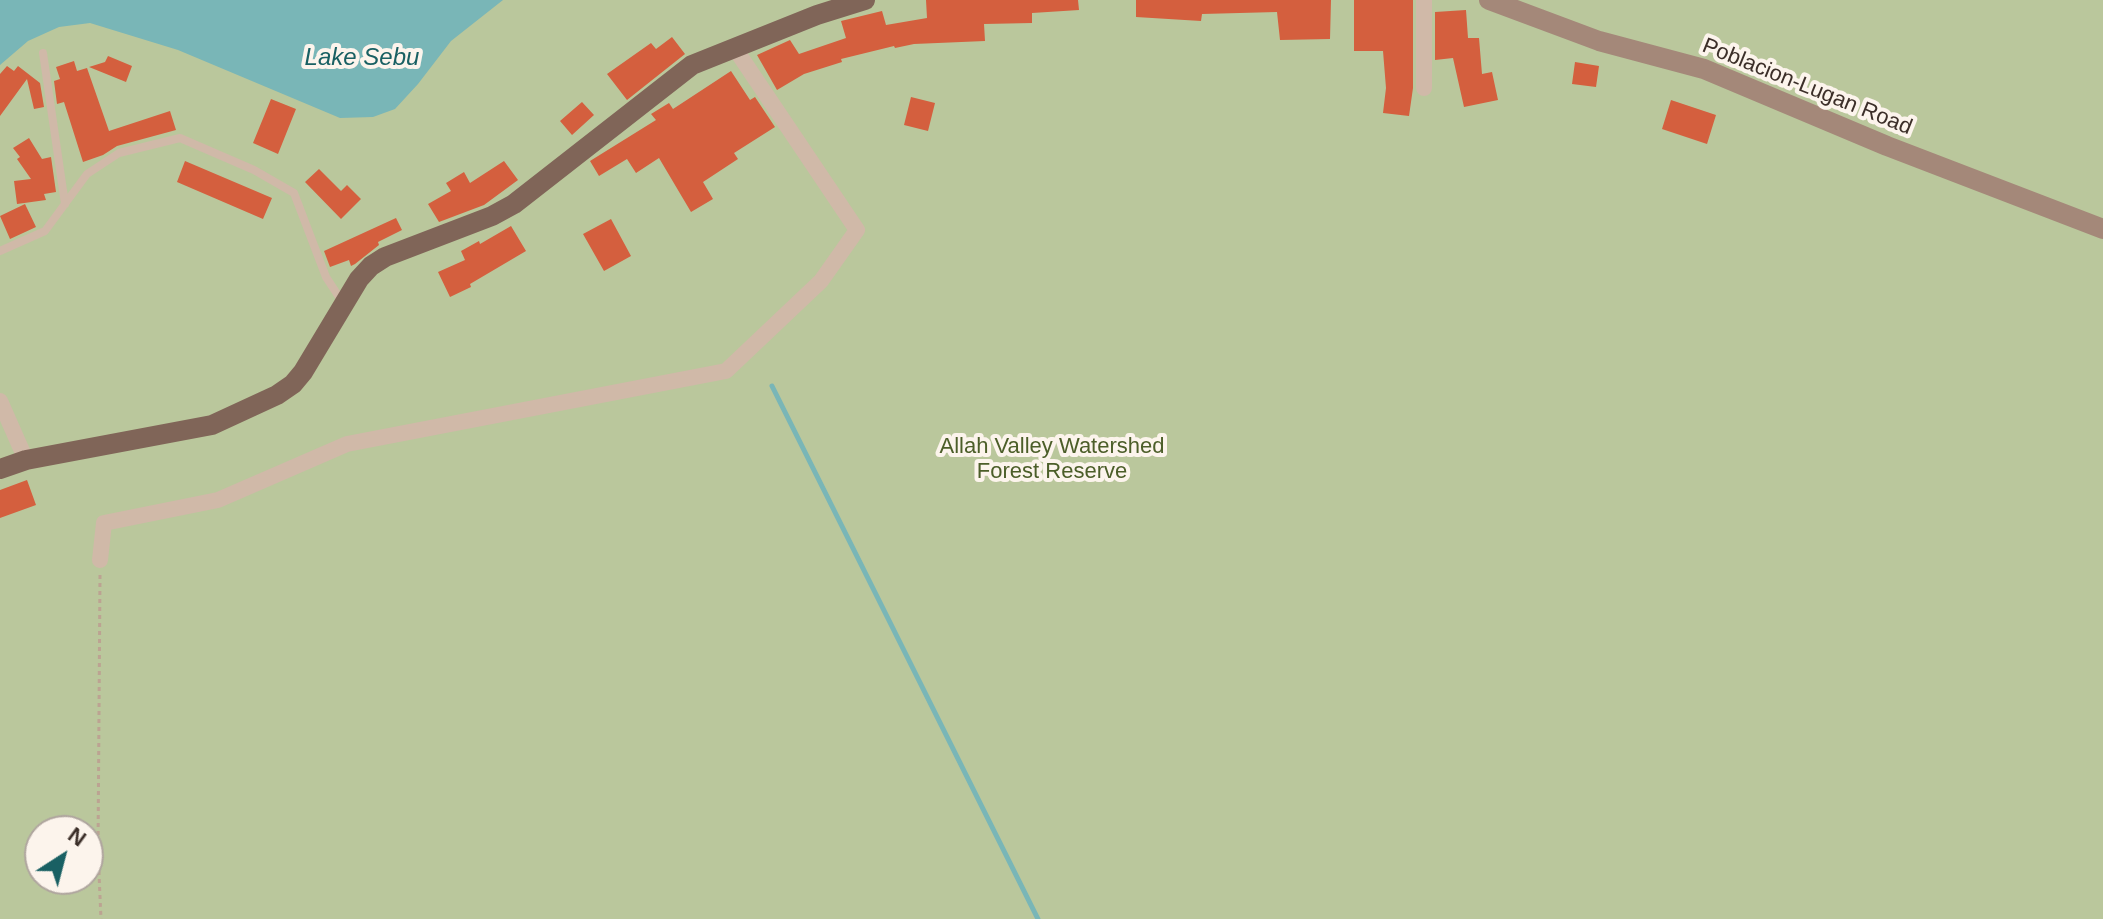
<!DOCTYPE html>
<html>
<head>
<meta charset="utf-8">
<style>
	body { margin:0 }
	#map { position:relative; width:2103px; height:919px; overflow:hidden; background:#f6eade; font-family:Helvetica,sans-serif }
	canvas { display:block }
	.north { position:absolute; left:24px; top:815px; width:80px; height:80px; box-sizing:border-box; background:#fcf4ec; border:2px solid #afa59e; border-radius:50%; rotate:36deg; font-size:22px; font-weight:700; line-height:32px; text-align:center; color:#3c2f29 }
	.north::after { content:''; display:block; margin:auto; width:28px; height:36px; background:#196063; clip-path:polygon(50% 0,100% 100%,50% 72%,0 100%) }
</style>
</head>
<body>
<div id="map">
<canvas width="2103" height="919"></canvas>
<div class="north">N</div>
</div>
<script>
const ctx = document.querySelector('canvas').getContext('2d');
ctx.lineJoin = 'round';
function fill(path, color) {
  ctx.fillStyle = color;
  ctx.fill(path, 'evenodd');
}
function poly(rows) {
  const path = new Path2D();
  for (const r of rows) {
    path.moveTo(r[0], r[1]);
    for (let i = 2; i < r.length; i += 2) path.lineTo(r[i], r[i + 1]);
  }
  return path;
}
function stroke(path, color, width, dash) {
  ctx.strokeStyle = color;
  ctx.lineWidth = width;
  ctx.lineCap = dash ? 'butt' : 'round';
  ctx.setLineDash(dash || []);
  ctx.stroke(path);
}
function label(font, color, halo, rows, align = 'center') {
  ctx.font = font + ' Helvetica,sans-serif';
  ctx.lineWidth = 8;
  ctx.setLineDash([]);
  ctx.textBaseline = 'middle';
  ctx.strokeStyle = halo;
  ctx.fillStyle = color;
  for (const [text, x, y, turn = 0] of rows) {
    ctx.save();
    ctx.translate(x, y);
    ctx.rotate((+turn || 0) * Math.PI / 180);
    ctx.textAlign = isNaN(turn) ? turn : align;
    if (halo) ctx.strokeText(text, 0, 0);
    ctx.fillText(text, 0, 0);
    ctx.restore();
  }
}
const green = poly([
	[0,0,2103,0,2103,919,0,919],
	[40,831,88,831,88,879,40,879]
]);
const water = poly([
	[0,0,503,0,451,41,418,84,395,109,373,117,340,118,178,50,90,23,59,27,28,41,0,65]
]);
const stream = poly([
	[772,386,1038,919]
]);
const building = poly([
	[926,0,1078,0,1079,10,1032,13,1032,23,984,24,985,41,914,44,895,48,894,46,841,59,842,62,804,74,777,90,757,55,790,40,799,54,846,38,841,21,882,11,886,25,927,18],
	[1136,0,1331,0,1330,39,1280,40,1277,12,1202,14,1201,21,1136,17],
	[1354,0,1413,0,1413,88,1409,116,1383,113,1386,88,1383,51,1354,51],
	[1466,10,1468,38,1479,38,1482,74,1492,72,1498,100,1464,107,1453,58,1435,60,1435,12],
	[672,37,685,54,627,100,607,74,651,43,656,49],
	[108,56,132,66,126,82,89,67,105,62],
	[74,61,77,71,87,68,109,131,170,111,176,130,117,146,103,155,83,162,64,102,57,104,54,81,60,79,56,67],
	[1575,62,1599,66,1596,87,1572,84],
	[7,66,14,71,18,66,40,83,44,107,34,109,27,79,0,116,0,74],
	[731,71,750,100,755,97,775,127,734,153,738,159,703,182,713,199,691,212,659,158,636,173,627,159,599,176,590,161,656,120,651,114,669,103,673,109],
	[911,97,935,103,928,131,904,125],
	[271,99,296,109,278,154,253,143],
	[1671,100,1716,115,1707,144,1662,129],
	[582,102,594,115,572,135,560,121],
	[29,138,42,159,51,157,56,192,44,194,46,200,17,204,14,181,31,179,17,159,20,157,13,148],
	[185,161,272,198,263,219,177,182],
	[504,161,518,180,484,205,439,222,428,204,451,191,446,183,464,172,470,183],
	[319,169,341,191,347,185,361,199,341,219,305,182],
	[25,204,36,227,10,239,0,216],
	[396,218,402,230,378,242,379,245,355,264,351,266,349,260,330,267,324,251],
	[611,219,631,256,604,271,583,234],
	[511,226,526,251,470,284,471,287,450,297,438,272,465,260,461,251,479,241,480,244],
	[27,480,36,505,0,518,0,490]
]);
const path = poly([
	[100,575,98,851,101,919]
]);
const service = poly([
	[43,53,65,204],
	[0,251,45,231,87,174,119,153,180,138,254,170,294,193,326,277,343,303]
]);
const minor = poly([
	[1424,88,1424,0],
	[0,401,26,460],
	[100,560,104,523,218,500,347,444,726,371,821,281,857,230,734,47]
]);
const secondary = poly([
	[1489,0,1599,41,1704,69,1887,146,2103,229]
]);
const primary = poly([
	[0,469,26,460,212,425,277,395,293,384,303,372,359,279,371,266,385,257,492,216,514,204,692,65,817,15,865,0]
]);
const streetNames = [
	["Poblacion-Lugan Road",1807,87,22]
];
const parkNames = [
	["Allah Valley Watershed",1052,447],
	["Forest Reserve",1052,472]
];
const waterNames = [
	["Lake Sebu",362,58]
];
fill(green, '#bac79c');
fill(water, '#79b6b7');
stroke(stream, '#79b6b7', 5);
fill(building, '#d45f3e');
stroke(path, '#bca392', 3, [4, 4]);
stroke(service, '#d0b9a8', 8);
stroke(minor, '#d0b9a8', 16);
stroke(secondary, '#a48879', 20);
stroke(primary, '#806558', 20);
label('22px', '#3c2f29', '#fcf4ec', streetNames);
label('22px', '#4c5e29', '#fcf4ec', parkNames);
label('italic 24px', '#196063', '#fcf4ec', waterNames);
</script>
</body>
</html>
